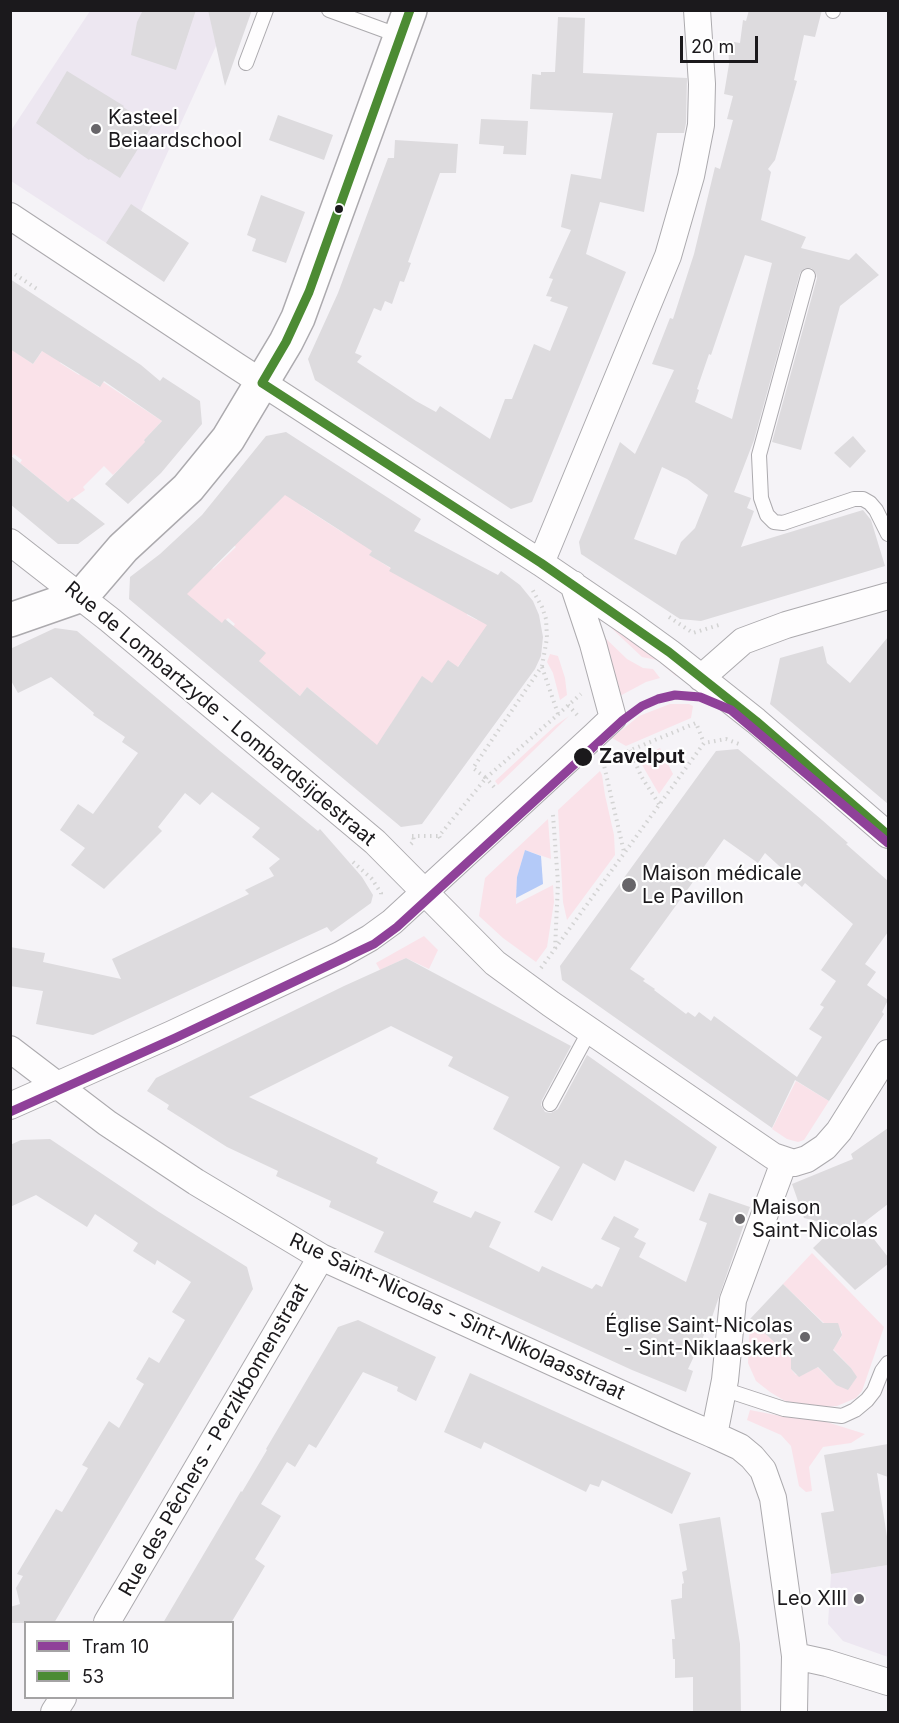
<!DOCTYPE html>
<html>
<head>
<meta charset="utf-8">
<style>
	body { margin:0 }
	#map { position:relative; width:899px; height:1723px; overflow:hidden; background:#f5f3f7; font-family:Inter,sans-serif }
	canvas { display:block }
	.frame { position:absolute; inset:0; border:12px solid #1b191c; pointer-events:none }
	.legend { position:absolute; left:24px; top:1621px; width:210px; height:78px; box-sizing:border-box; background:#fff; border:2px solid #a4a3a4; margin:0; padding:8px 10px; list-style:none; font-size:18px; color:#1b191c }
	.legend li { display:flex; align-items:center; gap:12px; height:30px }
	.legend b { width:30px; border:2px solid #a4a3a4 }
	.scale { position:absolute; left:680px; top:36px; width:78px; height:27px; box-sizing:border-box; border:3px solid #1b191c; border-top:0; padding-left:8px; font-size:18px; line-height:21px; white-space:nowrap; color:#1b191c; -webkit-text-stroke:4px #fff; paint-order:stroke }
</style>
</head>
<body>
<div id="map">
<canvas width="899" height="1723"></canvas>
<div class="frame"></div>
<ul class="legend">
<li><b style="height:8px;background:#8f4199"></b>Tram 10</li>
<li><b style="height:8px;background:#4c8b33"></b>53</li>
</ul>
<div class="scale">20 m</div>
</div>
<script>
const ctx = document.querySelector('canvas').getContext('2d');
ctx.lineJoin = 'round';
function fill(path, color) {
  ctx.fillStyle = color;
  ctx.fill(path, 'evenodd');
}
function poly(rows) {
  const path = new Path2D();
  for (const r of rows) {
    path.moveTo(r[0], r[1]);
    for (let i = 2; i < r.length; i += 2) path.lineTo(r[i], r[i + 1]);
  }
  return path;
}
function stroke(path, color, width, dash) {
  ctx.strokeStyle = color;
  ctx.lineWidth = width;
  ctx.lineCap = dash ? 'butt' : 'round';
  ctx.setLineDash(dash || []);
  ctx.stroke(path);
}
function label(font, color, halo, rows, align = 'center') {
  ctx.font = font + ' Inter,sans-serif';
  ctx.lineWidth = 4.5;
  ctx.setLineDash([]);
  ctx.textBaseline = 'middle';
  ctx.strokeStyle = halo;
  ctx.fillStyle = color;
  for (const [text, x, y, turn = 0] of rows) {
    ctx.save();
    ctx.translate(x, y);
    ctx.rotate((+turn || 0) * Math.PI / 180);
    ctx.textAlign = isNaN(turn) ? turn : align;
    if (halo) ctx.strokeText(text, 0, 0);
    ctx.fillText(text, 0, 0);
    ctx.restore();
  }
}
const built = poly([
	[90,11,228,11,216,46,141,211,144,213,120,252,11,181,10,132],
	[888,1565,888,1657,843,1641,828,1624,831,1574]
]);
const green = poly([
	[11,349,33,364,43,350,64,355,60,363,79,375,80,374,99,387,103,382,162,421,144,440,146,443,113,475,104,466,83,487,85,490,68,502,20,463,22,460,14,454,11,458],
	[285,476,303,507,342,532,374,547,370,555,390,568,400,552,474,603,467,615,477,620,484,607,505,616,474,662,465,657,453,673,436,686,422,677,391,724,384,778,329,705,307,687,300,696,259,661,230,630,235,624,228,618,222,624,199,604,170,588,203,557,213,569,236,547,229,540,255,524,276,504],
	[598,615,682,676,676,676,657,660,642,657,607,624,598,619],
	[600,633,627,659,643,668,653,669,660,678,646,682,616,698],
	[550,654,558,656,565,678,567,695,560,700,553,673,547,662],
	[670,704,689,704,693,706,691,718,626,746,612,738,639,716],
	[569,716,498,785,495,781,556,725],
	[660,748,673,774,659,794,638,758],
	[600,771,602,775,605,795,614,835,615,855,567,920,563,902,558,810],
	[548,819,551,859,525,850,517,877,516,904,553,885,554,902,547,947,536,962,503,938,479,916,485,878],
	[424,936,438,950,429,969,406,958,380,970,376,963],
	[796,1081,829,1101,804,1140,798,1142,787,1139,772,1129],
	[812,1253,884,1327,862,1391,856,1398,837,1406,823,1407,785,1401,770,1392,756,1381,748,1363,750,1319,792,1358,791,1369,796,1375,807,1373,814,1364,836,1385,848,1387,854,1381,854,1373,851,1368,832,1348,841,1338,842,1332,839,1327,833,1323,825,1324,783,1284],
	[750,1410,786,1417,814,1418,865,1434,851,1443,823,1447,809,1467,812,1491,806,1492,799,1486,791,1446,781,1435,747,1420]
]);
const water = poly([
	[525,850,541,856,543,884,516,898,517,877]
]);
const building = poly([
	[143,10,196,10,176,70,131,55,137,22],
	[208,10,252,10,225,86],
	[749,10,822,10,815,37,804,35,794,80,797,81,775,160,768,169,771,172,761,220,806,237,801,248,849,260,856,253,879,275,840,306,801,450,772,442,817,278,816,273,811,268,805,268,800,273,754,440,734,492,751,498,747,508,754,511,741,547,863,510,871,520,885,566,701,621,680,619,657,604,581,554,579,542,620,442,635,454,674,370,652,364,670,318,673,319,694,254,715,167,720,169,733,120,727,119,733,96,724,94,729,64,728,41,740,43,743,20,746,21],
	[745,255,772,263,732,419,695,402,699,390,697,389,709,354,711,355],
	[662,467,687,479,708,495,695,528,681,542,676,555,634,539],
	[558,17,585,18,583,73,687,78,686,123,684,133,657,133,644,212,600,202,586,254,626,272,532,502,511,509,315,380,308,359,338,293,388,158,394,158,395,140,458,144,456,173,440,173,408,262,411,263,404,282,400,281,392,304,385,301,381,311,374,308,355,353,362,356,357,362,416,401,436,412,440,406,490,439,505,399,512,399,534,344,550,351,568,307,550,301,552,297,546,296,553,279,549,278,571,230,561,227,571,174,601,179,613,113,530,109,532,74,541,75,541,72,555,72],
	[67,71,124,106,123,107,152,126,120,178,90,159,89,160,36,123],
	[278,115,333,135,324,160,269,140],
	[481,119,528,121,526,155,503,154,504,146,479,144],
	[261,195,305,212,286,263,252,251,256,239,247,235],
	[131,204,189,243,164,282,106,243],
	[10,279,141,365,160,381,163,377,200,401,202,424,161,473,128,504,105,484,145,442,144,440,162,421,104,381,100,387,42,351,33,364,10,349],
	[286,432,421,519,414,531,498,575,501,571,520,585,533,601,539,615,543,637,541,656,535,669,422,824,401,827,129,599,130,577,160,554,202,515,266,436],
	[285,495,372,551,369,555,391,568,389,571,487,625,458,667,448,660,432,683,422,676,377,745,307,687,300,696,259,661,266,653,225,619,222,623,187,594],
	[853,436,866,451,850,468,834,453],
	[10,455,68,502,72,498,105,524,78,544,58,544,10,504],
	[55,628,77,631,220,751,318,831,320,829,362,877,373,895,371,903,331,932,327,927,93,1035,36,1024,43,991,10,986,10,947,45,953,43,962,121,979,112,959,249,894,245,890,274,876,269,868,280,859,252,837,260,828,212,792,200,805,185,793,158,827,162,831,104,889,71,865,85,848,60,830,78,804,93,814,138,753,122,742,125,737,93,715,94,713,51,677,18,693,10,679,10,649],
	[888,637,888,804,770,704,780,658,823,646,827,663,850,683],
	[738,749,822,820,848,843,846,844,888,881,888,932,865,964,876,972,867,985,888,1000,882,1012,884,1014,829,1101,795,1080,772,1128,566,983,562,980,560,966,716,751],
	[724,839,758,863,765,853,802,887,805,883,853,924,821,970,836,981,820,1005,824,1007,809,1029,822,1037,797,1077,714,1016,711,1021,699,1012,695,1017,688,1012,686,1014,654,990,655,989,643,981,645,979,630,969],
	[406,958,571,1046,542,1100,541,1105,545,1112,551,1113,558,1109,587,1055,717,1147,694,1192,625,1160,615,1181,583,1163,552,1221,534,1212,560,1167,493,1129,509,1097,448,1066,453,1057,391,1026,249,1097,378,1158,376,1163,438,1192,433,1202,471,1218,475,1211,501,1222,489,1247,539,1272,542,1266,592,1289,596,1284,602,1287,620,1248,601,1239,614,1216,639,1229,634,1237,646,1243,639,1257,686,1282,707,1223,699,1220,709,1193,750,1207,711,1320,688,1369,693,1371,686,1392,632,1370,374,1252,384,1232,329,1207,331,1201,276,1176,278,1171,227,1147,167,1109,169,1105,147,1091,156,1078,344,986],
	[888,1128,888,1204,862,1224,888,1257,888,1264,855,1290,813,1248,836,1226,804,1218,792,1184,853,1159,851,1154],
	[50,1139,159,1212,247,1267,253,1289,54,1623,10,1623,10,1607,20,1604,16,1588,23,1576,17,1574,56,1509,62,1512,88,1468,82,1465,109,1421,119,1428,144,1384,136,1379,149,1357,159,1363,185,1320,172,1312,191,1282,157,1260,155,1265,133,1251,138,1243,95,1214,87,1227,36,1195,10,1207,10,1145,21,1140],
	[783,1284,823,1323,838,1323,842,1335,833,1350,851,1368,857,1377,848,1390,836,1385,818,1367,799,1377,791,1369,791,1358,750,1319],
	[358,1320,436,1357,416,1401,397,1391,398,1387,363,1372,316,1448,309,1444,295,1467,287,1462,261,1504,281,1516,255,1559,265,1566,231,1623,163,1623,241,1491,242,1492,267,1450,266,1449,338,1327],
	[470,1373,691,1473,672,1514,602,1480,599,1487,590,1484,586,1492,484,1442,481,1449,444,1432],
	[888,1444,888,1477,877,1473,888,1543,888,1565,831,1574,821,1513,834,1511,824,1455],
	[720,1517,740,1644,741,1713,693,1713,693,1677,675,1678,675,1659,673,1659,672,1639,675,1639,671,1600,682,1598,682,1584,684,1583,682,1572,687,1570,679,1524]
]);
const path = poly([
	[10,271,40,291],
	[669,617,693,633,722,624],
	[542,667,558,714],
	[568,705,579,717],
	[630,750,641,776,659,804],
	[612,754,614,757,696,723,704,743],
	[603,761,624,852],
	[494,787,486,778,581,694],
	[553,815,558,883,555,949],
	[412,836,439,836],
	[440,838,439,836,486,778,473,768,542,666,547,638,546,619,542,607,532,589],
	[411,844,414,841,413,836],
	[353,862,372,879,381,893,381,898],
	[541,968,704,743,726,739,739,744]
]);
const lane = poly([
	[329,10,400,36],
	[833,10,833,11],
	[246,63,266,10],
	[808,276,759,455,761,498,767,515,774,522,783,523,854,499,863,499,870,503,876,510,888,534],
	[550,1104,590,1030],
	[723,1389,784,1409,842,1416,855,1410,867,1400,874,1391,882,1371,888,1363]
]);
const street = poly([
	[10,216,235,365,541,563,629,623,669,652,756,721,888,835],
	[10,542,110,620,375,842,495,963,551,1004,773,1156,794,1163,807,1159,825,1147,839,1131,888,1053],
	[541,563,668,256,691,176,701,125,702,84,697,10],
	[701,678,743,641,786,625,888,596],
	[10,1049,107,1123,196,1182,321,1257,677,1419,714,1435,740,1447,752,1457,763,1470,773,1498,795,1656,794,1712],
	[10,1106,172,1034,340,955,370,938,392,922,595,735,613,718,593,644,573,584],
	[714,1435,725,1380,733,1300,784,1162],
	[107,1622,321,1257],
	[795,1656,827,1663,888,1682],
	[54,1712,63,1698]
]);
const secondary = poly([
	[10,620,79,596,87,590,123,548,188,488,228,439,286,342,298,318,410,10]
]);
const bus1 = poly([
	[262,383,541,563,669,652,756,721,888,835],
	[262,383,286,342,309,292,410,10]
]);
const tram1 = poly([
	[10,1112,175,1038,374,944,397,927,623,720,642,706,658,699,675,695,700,697,731,710,888,843]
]);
const markers = [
	[96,129,6,"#676569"],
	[339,209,5,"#1b191c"],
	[583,757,10,"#1b191c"],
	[629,885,8,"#676569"],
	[740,1219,6,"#676569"],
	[805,1337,6,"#676569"],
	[859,1599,6,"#676569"]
];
const poiNames = [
	["Kasteel",108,118],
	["Beiaardschool",108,141],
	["Maison médicale",642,874],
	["Le Pavillon",642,897],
	["Maison",752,1208],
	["Saint-Nicolas",752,1231],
	["Église Saint-Nicolas",793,1326,"right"],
	["- Sint-Niklaaskerk",793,1349,"right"],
	["Leo XIII",847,1599,"right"]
];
const streetNames = [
	["Rue de Lombartzyde - Lombardsijdestraat",220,714,40],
	["Rue Saint-Nicolas - Sint-Nikolaasstraat",457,1317,25],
	["Rue des Pêchers - Perzikbomenstraat",214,1440,-60]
];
const stopNames = [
	["Zavelput",599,757]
];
fill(built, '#ede7f1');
fill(green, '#fae2e9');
fill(water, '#b4caf8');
fill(building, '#dddbde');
stroke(lane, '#acaaae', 16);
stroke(street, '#acaaae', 28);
stroke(secondary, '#acaaae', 36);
stroke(path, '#d3d3d3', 4, [1.5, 4.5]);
stroke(lane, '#fefdfe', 14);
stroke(street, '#fefdfe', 26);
stroke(secondary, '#fefdfe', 33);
stroke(bus1, '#4c8b33', 9);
stroke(tram1, '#8f4199', 9);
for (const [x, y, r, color] of markers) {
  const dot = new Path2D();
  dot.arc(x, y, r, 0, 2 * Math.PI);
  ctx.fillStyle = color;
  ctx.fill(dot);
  stroke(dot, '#fff', 2);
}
label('20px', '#1b191c', '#fff', poiNames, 'left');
label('20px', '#1b191c', '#fff', streetNames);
label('bold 20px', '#1b191c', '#fff', stopNames, 'left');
</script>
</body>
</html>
